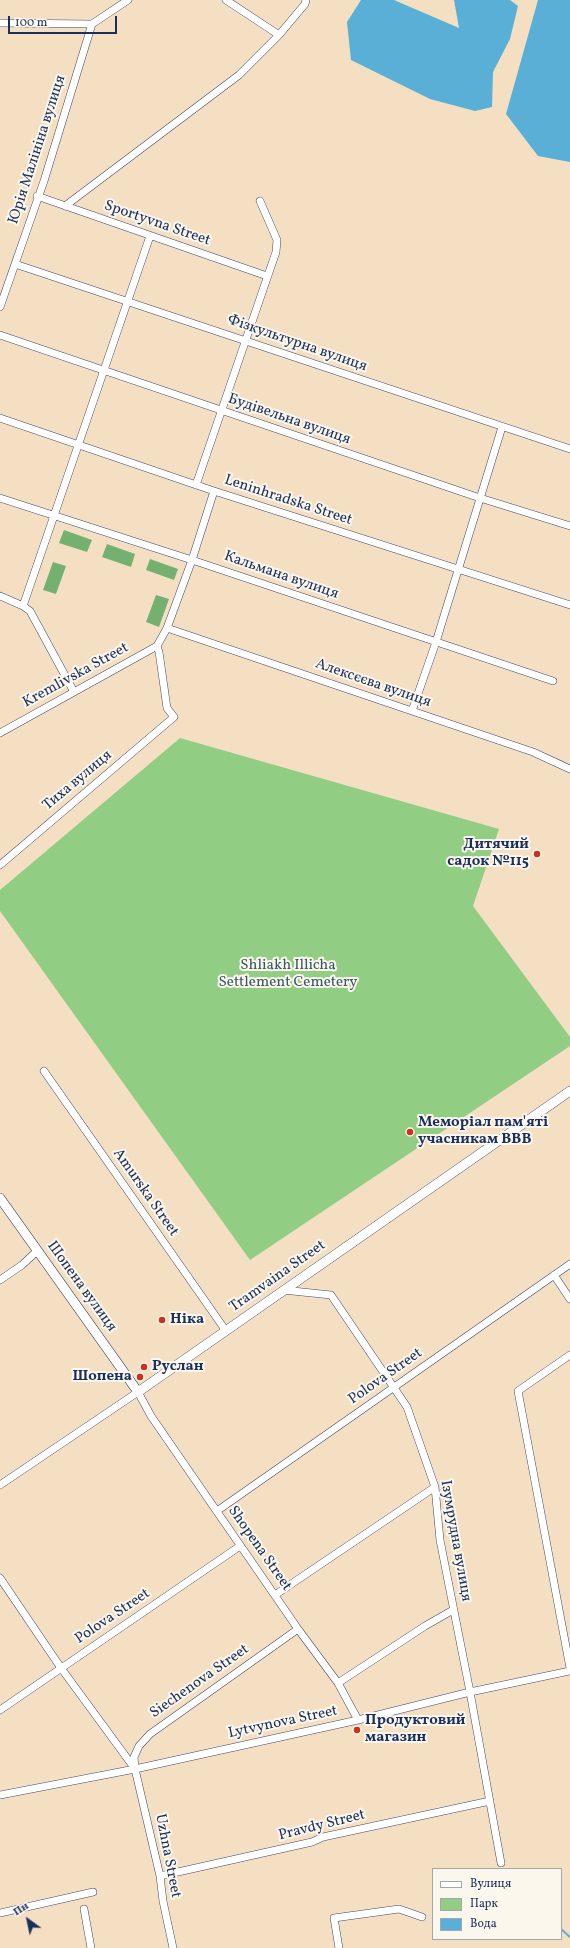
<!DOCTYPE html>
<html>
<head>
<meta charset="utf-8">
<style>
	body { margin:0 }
	#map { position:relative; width:570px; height:1948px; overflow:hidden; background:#f4dfc3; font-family:Vollkorn,serif }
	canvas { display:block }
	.legend { position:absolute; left:432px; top:1868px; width:130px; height:72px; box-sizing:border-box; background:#fbf7ec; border:1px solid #a1a7b3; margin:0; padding:5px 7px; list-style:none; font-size:12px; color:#1b2f5e }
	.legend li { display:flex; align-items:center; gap:8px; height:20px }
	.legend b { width:20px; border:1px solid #a1a7b3 }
	.north { position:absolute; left:8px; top:1900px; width:40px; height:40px; -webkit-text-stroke:3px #fbf7ec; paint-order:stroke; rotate:327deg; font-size:11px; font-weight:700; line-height:16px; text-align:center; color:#1b2f5e }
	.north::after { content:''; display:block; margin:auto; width:14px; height:18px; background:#1b2f5e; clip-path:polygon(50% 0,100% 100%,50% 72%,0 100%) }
	.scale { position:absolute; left:8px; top:16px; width:109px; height:18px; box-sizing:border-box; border:2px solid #1b2f5e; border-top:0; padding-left:5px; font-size:12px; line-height:14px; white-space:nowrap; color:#1b2f5e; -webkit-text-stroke:3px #fbf7ec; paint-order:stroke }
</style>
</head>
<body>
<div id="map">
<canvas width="570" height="1948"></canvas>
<ul class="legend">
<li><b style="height:5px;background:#fff"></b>Вулиця</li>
<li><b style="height:11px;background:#91ce83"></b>Парк</li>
<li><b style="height:11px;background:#5aafd6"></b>Вода</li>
</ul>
<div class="north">Пн</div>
<div class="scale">100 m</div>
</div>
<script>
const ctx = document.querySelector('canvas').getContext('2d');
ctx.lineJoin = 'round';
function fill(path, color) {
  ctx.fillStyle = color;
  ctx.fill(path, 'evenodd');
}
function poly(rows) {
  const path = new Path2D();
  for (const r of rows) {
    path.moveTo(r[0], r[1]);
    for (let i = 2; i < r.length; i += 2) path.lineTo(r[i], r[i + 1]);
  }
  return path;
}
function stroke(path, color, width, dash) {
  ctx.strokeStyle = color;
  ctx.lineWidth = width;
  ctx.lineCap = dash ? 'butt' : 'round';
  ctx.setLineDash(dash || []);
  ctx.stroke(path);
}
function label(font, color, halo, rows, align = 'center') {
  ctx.font = font + ' Vollkorn,serif';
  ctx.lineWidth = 4;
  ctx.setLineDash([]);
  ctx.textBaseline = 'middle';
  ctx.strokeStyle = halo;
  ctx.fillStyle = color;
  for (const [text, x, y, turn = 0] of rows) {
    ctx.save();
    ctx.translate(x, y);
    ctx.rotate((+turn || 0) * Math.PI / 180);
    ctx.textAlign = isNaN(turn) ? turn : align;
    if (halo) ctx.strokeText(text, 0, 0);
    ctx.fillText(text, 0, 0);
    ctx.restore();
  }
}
const green = poly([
	[180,738,499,829,473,906,570,1037,570,1046,250,1260,0,911,0,890]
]);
const forest = poly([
	[64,530,92,540,87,552,59,543],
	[107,544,135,554,131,567,102,557],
	[150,559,178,569,174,580,146,570],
	[53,562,66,566,56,594,43,590],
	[156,595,169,599,159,627,146,622]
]);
const water = poly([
	[361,0,394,0,459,28,454,0,510,0,518,6,510,39,493,72,492,107,475,111,430,99,351,60,347,22],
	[538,0,570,0,570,162,538,156,506,114]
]);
const stream = poly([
	[561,1929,570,1937]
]);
const minor = poly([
	[226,0,279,35,305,4,306,0],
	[0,23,92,24],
	[92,24,128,0],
	[37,196,267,276],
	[65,206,239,75,279,35],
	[15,264,570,449],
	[0,307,44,181,92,24],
	[0,335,480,498,570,526],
	[0,418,214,491,570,605],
	[196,485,276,252,277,240,260,201],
	[0,498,192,560,553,681],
	[0,596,23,606,30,611,74,692],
	[23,606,150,236],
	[167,628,533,752,570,769],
	[412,711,436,642,502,427],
	[0,733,157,646,167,628,192,560,214,491],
	[0,865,174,717,167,708,159,652,157,646],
	[44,1071,226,1331],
	[554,1275,570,1299],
	[0,1280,22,1265,37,1251],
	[283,1290,331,1295,407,1407,435,1487,440,1540,470,1692,501,1863],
	[570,1355,518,1391,570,1668],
	[0,1485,138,1392,151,1416,298,1629,338,1683,358,1720],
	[217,1511,570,1264],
	[0,1578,61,1668,135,1769],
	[275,1595,435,1487],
	[338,1683,425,1626,453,1610],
	[0,1710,240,1546],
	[0,1795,135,1769,358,1720,470,1692,570,1671],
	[160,1876,312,1842,323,1837,490,1801],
	[84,1909,91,1948],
	[0,1913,93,1892],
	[173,1948,163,1901,160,1876,135,1769,134,1757,139,1746,150,1734,298,1629],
	[339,1948,334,1918,399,1909,422,1917]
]);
const tertiary = poly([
	[0,1198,138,1392,570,1091]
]);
const markers = [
	[537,854,4,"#c8321e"],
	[410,1132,4,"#c8321e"],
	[162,1320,4,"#c8321e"],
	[144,1367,4,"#c8321e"],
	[140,1377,4,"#c8321e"],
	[357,1730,4,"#c8321e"]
];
const streetNames = [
	["Юрія Малініна вулиця",38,150,-72],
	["Sportyvna Street",157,224,19],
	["Фiзкультурна вулиця",297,344,19],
	["Будівельна вулиця",289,420,19],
	["Leninhradska Street",288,501,18],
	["Кальмана вулиця",281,576,19],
	["Kremlivska Street",76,676,-29],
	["Алексєєва вулиця",373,684,19],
	["Тиха вулиця",78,781,-40],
	["Amurska Street",145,1193,55],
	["Tramvaina Street",278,1277,-35],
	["Шопена вулиця",81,1287,54],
	["Polova Street",386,1377,-35],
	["Ізумрудна вулиця",455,1541,80],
	["Shopena Street",259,1549,55],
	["Polova Street",113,1617,-34],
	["Siechenova Street",200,1682,-35],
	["Lytvynova Street",283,1723,-12],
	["Pravdy Street",322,1826,-14],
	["Uzhna Street",167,1856,79]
];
const poiNames = [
	["Дитячий",529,845,"right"],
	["садок №115",529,862,"right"],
	["Меморіал пам'яті",418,1123],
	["учасникам ВВВ",418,1140],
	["Ніка",170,1320],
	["Руслан",152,1367],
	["Шопена",132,1377,"right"],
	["Продуктовий",365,1721],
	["магазин",365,1738]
];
const parkNames = [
	["Shliakh Illicha",288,966],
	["Settlement Cemetery",288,983]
];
fill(green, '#91ce83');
fill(forest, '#74b171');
fill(water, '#5aafd6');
stroke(stream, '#5aafd6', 2);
stroke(minor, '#3c496d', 8);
stroke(tertiary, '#3c496d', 10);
stroke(minor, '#fff', 7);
stroke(tertiary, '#fff', 9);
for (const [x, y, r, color] of markers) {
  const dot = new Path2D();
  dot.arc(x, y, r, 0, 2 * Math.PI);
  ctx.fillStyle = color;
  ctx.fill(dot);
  stroke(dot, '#fbf7ec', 1.5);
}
label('15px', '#1b2f5e', '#fbf7ec', streetNames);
label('bold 15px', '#1b2f5e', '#fbf7ec', poiNames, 'left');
label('15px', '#385767', '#fbf7ec', parkNames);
</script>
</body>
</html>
